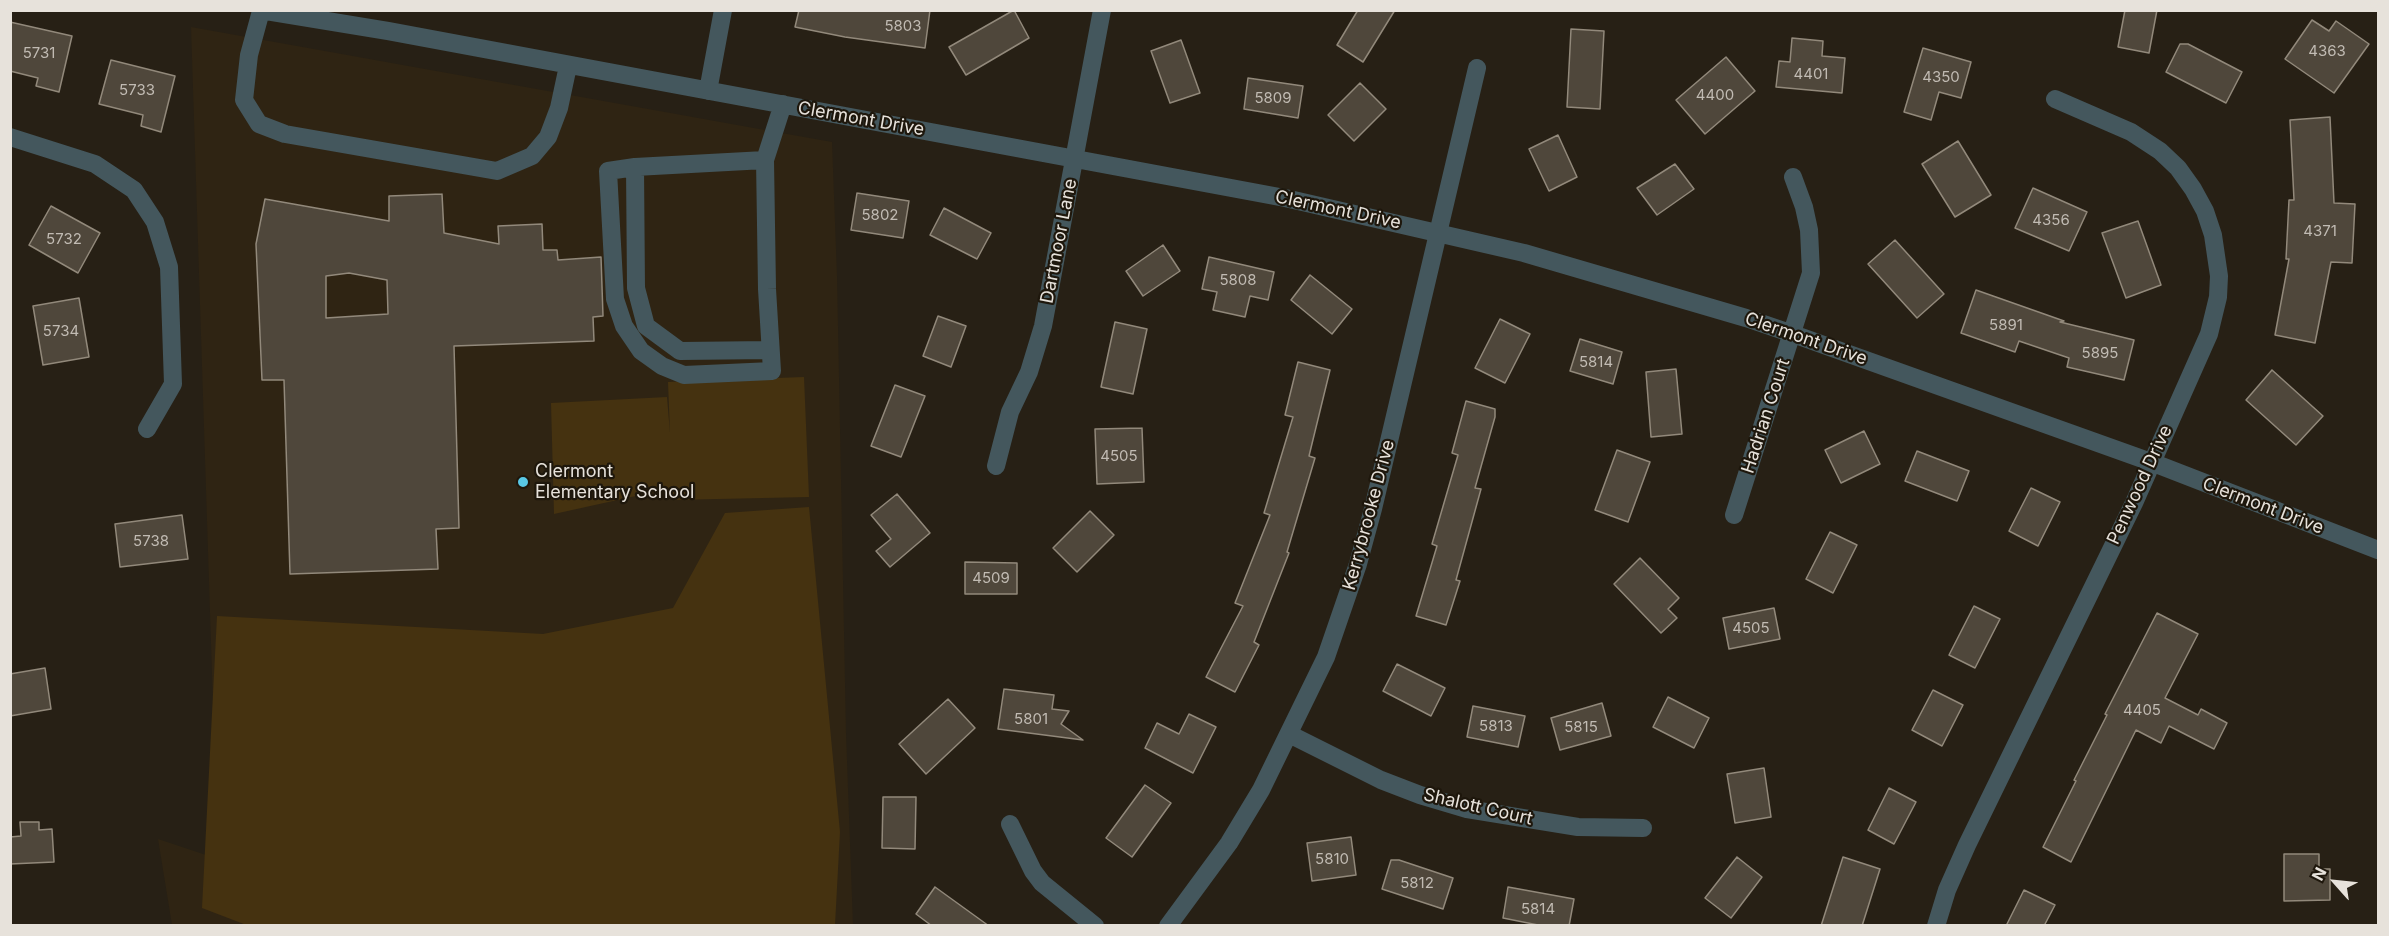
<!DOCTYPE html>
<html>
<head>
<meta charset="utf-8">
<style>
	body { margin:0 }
	#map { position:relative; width:2389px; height:936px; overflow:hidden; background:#272015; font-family:Inter,sans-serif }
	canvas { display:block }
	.frame { position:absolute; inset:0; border:12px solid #e7e2db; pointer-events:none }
	.north { position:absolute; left:2305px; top:852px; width:60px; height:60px; -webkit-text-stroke:4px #1e170c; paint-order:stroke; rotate:297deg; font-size:16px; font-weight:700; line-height:24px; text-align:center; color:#e7e2db }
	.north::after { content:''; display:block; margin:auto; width:21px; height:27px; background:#e7e2db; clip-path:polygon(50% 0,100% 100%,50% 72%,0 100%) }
</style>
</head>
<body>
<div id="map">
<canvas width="2389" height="936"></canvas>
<div class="frame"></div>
<div class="north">N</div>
</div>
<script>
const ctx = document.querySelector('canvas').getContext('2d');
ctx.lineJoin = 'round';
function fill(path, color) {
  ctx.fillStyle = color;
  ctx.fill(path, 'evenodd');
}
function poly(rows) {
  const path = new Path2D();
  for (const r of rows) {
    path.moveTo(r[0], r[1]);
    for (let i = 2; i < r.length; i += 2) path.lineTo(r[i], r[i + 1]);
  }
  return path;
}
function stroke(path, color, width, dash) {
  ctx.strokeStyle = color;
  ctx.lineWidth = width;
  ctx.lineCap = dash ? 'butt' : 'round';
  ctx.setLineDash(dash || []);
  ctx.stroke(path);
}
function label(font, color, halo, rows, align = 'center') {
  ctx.font = font + ' Inter,sans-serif';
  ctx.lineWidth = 4.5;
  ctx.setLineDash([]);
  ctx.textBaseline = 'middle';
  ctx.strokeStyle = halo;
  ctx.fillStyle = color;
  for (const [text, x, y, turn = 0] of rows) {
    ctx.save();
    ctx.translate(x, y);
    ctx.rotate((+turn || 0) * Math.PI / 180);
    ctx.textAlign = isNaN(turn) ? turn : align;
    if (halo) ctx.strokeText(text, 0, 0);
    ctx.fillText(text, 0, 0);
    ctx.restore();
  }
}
const built = poly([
	[191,27,832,142,837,276,846,733,853,925,172,925,158,839,218,859]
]);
const green = poly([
	[804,377,809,497,672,500,672,488,554,514,551,403,667,397,670,433,668,382],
	[809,507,840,832,835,925,249,926,202,908,217,616,543,634,673,608,725,513]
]);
const building = poly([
	[799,10,930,10,925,48,845,37,795,27,799,10],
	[1014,10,1029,38,966,75,949,47,1014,10],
	[1358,10,1395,10,1363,62,1337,45,1358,10],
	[2125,10,2157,10,2149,53,2118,47,2125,10],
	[2312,20,2329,31,2336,21,2369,44,2334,93,2285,59,2312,20],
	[10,22,72,36,59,92,36,86,38,78,10,71,10,22],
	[1571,29,1604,31,1600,109,1567,107,1571,29],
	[1792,38,1823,41,1822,56,1845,58,1842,93,1776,87,1779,61,1790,62,1792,38],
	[1181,40,1200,93,1170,103,1151,51,1181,40],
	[2180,44,2188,44,2242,72,2226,103,2166,72,2180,44],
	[1923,48,1971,62,1961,98,1939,92,1931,120,1904,112,1923,48],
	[1726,57,1755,91,1705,134,1676,100,1726,57],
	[111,60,175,76,161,132,141,126,143,115,99,104,111,60],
	[1248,78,1303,86,1298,118,1244,109,1248,78],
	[1360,83,1386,109,1354,141,1328,115,1360,83],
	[2330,117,2334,203,2355,204,2352,263,2331,262,2315,343,2275,335,2289,259,2286,259,2289,200,2294,200,2290,120,2330,117],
	[1558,135,1577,177,1549,191,1529,149,1558,135],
	[1958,141,1991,195,1955,217,1922,164,1958,141],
	[1675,164,1694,189,1657,215,1637,188,1675,164],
	[2033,188,2087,212,2069,251,2015,228,2033,188],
	[857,193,909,201,903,238,851,230,857,193],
	[442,194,444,233,499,244,498,226,542,224,543,250,557,250,558,260,601,257,603,316,593,317,594,341,454,346,459,528,436,529,438,569,290,574,284,380,262,380,256,244,265,199,389,221,389,196,442,194],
	[349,273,387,280,388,314,326,318,326,276,349,273],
	[51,206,100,233,78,273,29,245,51,206],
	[944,208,991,233,977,259,930,235,944,208],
	[2138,221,2161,285,2126,298,2102,233,2138,221],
	[1895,240,1944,294,1917,318,1868,264,1895,240],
	[1163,245,1180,271,1143,296,1126,271,1163,245],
	[1209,257,1274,272,1268,300,1250,296,1245,317,1213,310,1217,292,1202,289,1209,257],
	[1310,275,1352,309,1332,334,1291,300,1310,275],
	[1976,290,2064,321,2060,322,2134,340,2124,380,2067,367,2069,358,2019,341,2015,352,1961,333,1976,290],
	[79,298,89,357,43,365,33,306,79,298],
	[938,316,966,326,951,367,923,356,938,316],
	[1500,319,1530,334,1505,383,1475,368,1500,319],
	[1115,322,1147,329,1133,394,1101,387,1115,322],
	[1580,339,1622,352,1613,384,1570,371,1580,339],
	[1298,362,1330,370,1309,456,1315,458,1287,552,1289,553,1254,642,1259,645,1235,692,1206,677,1243,606,1235,603,1270,515,1264,513,1293,417,1285,415,1298,362],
	[1676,369,1682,434,1651,437,1646,372,1676,369],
	[2272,370,2323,416,2296,445,2246,400,2272,370],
	[895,385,925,396,901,457,871,446,895,385],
	[1466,401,1495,409,1495,417,1475,488,1481,489,1456,580,1460,581,1446,625,1416,616,1437,546,1432,544,1458,455,1452,453,1466,401],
	[1142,428,1144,482,1097,484,1095,429,1142,428],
	[1864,431,1880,464,1841,483,1825,450,1864,431],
	[1617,450,1650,462,1628,522,1595,510,1617,450],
	[1917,451,1969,471,1957,501,1905,481,1917,451],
	[2031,488,2060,502,2038,546,2009,531,2031,488],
	[897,494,930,533,890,567,876,551,891,539,871,515,897,494],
	[1090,511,1114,535,1077,572,1053,548,1090,511],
	[182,515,188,559,120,567,115,524,182,515],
	[1830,532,1857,545,1833,593,1806,579,1830,532],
	[1640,558,1679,598,1668,609,1677,618,1661,633,1614,584,1640,558],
	[965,562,1017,563,1017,594,965,594,965,562],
	[1974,606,2000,619,1975,668,1949,655,1974,606],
	[1774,608,1780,639,1729,649,1723,618,1774,608],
	[2157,613,2198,634,2165,698,2198,715,2201,709,2227,723,2214,749,2169,726,2161,743,2136,730,2071,862,2043,847,2076,781,2074,780,2107,715,2105,714,2157,613],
	[1397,664,1445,688,1431,716,1383,691,1397,664],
	[45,668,51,709,10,716,10,674,45,668],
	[1004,689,1054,695,1052,709,1069,711,1061,724,1083,740,998,729,1004,689],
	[1933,690,1963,705,1942,746,1912,730,1933,690],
	[1668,697,1709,718,1694,748,1653,727,1668,697],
	[948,699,975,728,926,774,899,744,948,699],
	[1602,703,1611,736,1560,750,1551,718,1602,703],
	[1473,706,1525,716,1518,747,1467,737,1473,706],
	[1189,714,1216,727,1193,773,1145,748,1157,723,1179,734,1189,714],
	[1764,768,1771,817,1735,823,1727,774,1764,768],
	[1145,785,1171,803,1132,857,1106,838,1145,785],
	[1889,788,1916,802,1894,844,1868,830,1889,788],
	[883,797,916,797,915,849,882,848,883,797],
	[20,822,39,822,39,830,52,829,54,862,10,864,10,837,21,836,20,822],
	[1351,837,1356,875,1312,881,1307,843,1351,837],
	[2284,854,2319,854,2319,869,2330,869,2330,900,2284,901,2284,854],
	[1737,857,1762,877,1731,918,1705,898,1737,857],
	[1843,857,1880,869,1862,926,1821,926,1843,857],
	[1391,860,1399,860,1453,878,1443,909,1382,889,1391,860],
	[935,887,989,926,932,926,916,914,935,887],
	[1508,887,1574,899,1569,926,1543,926,1503,918,1508,887],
	[2024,890,2055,905,2044,926,2006,926,2024,890]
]);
const minor = poly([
	[260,10,388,31,1285,198,1524,253,1746,318,1793,334,2151,462,2378,550],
	[261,11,249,55,244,100,259,124,285,134,497,171,532,156,548,137,559,108,568,66],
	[708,91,723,10],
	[10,137,95,164,134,190,155,222,169,267,173,384,147,429],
	[765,160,767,289,772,371,684,375,662,366,641,351,624,326,615,299,608,171,635,167,765,160,783,104],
	[635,167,636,288,646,326,680,351,770,350],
	[996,466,1010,412,1029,372,1043,326,1102,10],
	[1734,515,1811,273,1809,230,1804,207,1793,177],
	[1289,734,1381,780,1420,795,1467,809,1578,827,1643,828],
	[1010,824,1033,871,1042,883,1095,926],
	[1168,926,1229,843,1261,790,1326,657,1358,564,1373,509,1477,68],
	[1936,926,1947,890,1967,845,2134,503,2209,334,2218,297,2219,276,2213,235,2205,211,2193,189,2178,168,2160,151,2131,132,2055,99]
]);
const markers = [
	[523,482,6,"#59c8e5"]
];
const numberNames = [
	["5803",903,26],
	["4363",2327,51],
	["5731",39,53],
	["4401",1811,74],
	["4350",1941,77],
	["5733",137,90],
	["4400",1715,95],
	["5809",1273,98],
	["5802",880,215],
	["4356",2051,220],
	["4371",2320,231],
	["5732",64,239],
	["5808",1238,280],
	["5891",2006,325],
	["5734",61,331],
	["5895",2100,353],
	["5814",1596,362],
	["4505",1119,456],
	["5738",151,541],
	["4509",991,578],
	["4505",1751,628],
	["4405",2142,710],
	["5801",1031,719],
	["5813",1496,726],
	["5815",1581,727],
	["5810",1332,859],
	["5812",1417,883],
	["5814",1538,909]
];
const streetNames = [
	["Clermont Drive",861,119,10],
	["Clermont Drive",1338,210,12],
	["Dartmoor Lane",1059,241,-79],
	["Clermont Drive",1806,339,19],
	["Hadrian Court",1766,416,-72],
	["Penwood Drive",2140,485,-65],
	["Clermont Drive",2263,506,21],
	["Kerrybrooke Drive",1369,515,-75],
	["Shalott Court",1478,807,13]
];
const poiNames = [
	["Clermont",535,472],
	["Elementary School",535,493]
];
fill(built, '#2f2413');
fill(green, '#453210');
fill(building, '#4f473b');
stroke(building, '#92897b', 1.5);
stroke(minor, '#44575d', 18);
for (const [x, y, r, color] of markers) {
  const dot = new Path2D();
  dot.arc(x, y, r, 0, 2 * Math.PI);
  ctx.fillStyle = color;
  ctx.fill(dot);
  stroke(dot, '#1e170c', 2);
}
label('15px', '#c1bbb3', null, numberNames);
label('18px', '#e7e2db', '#1e170c', streetNames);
label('18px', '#e7e2db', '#1e170c', poiNames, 'left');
</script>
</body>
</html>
